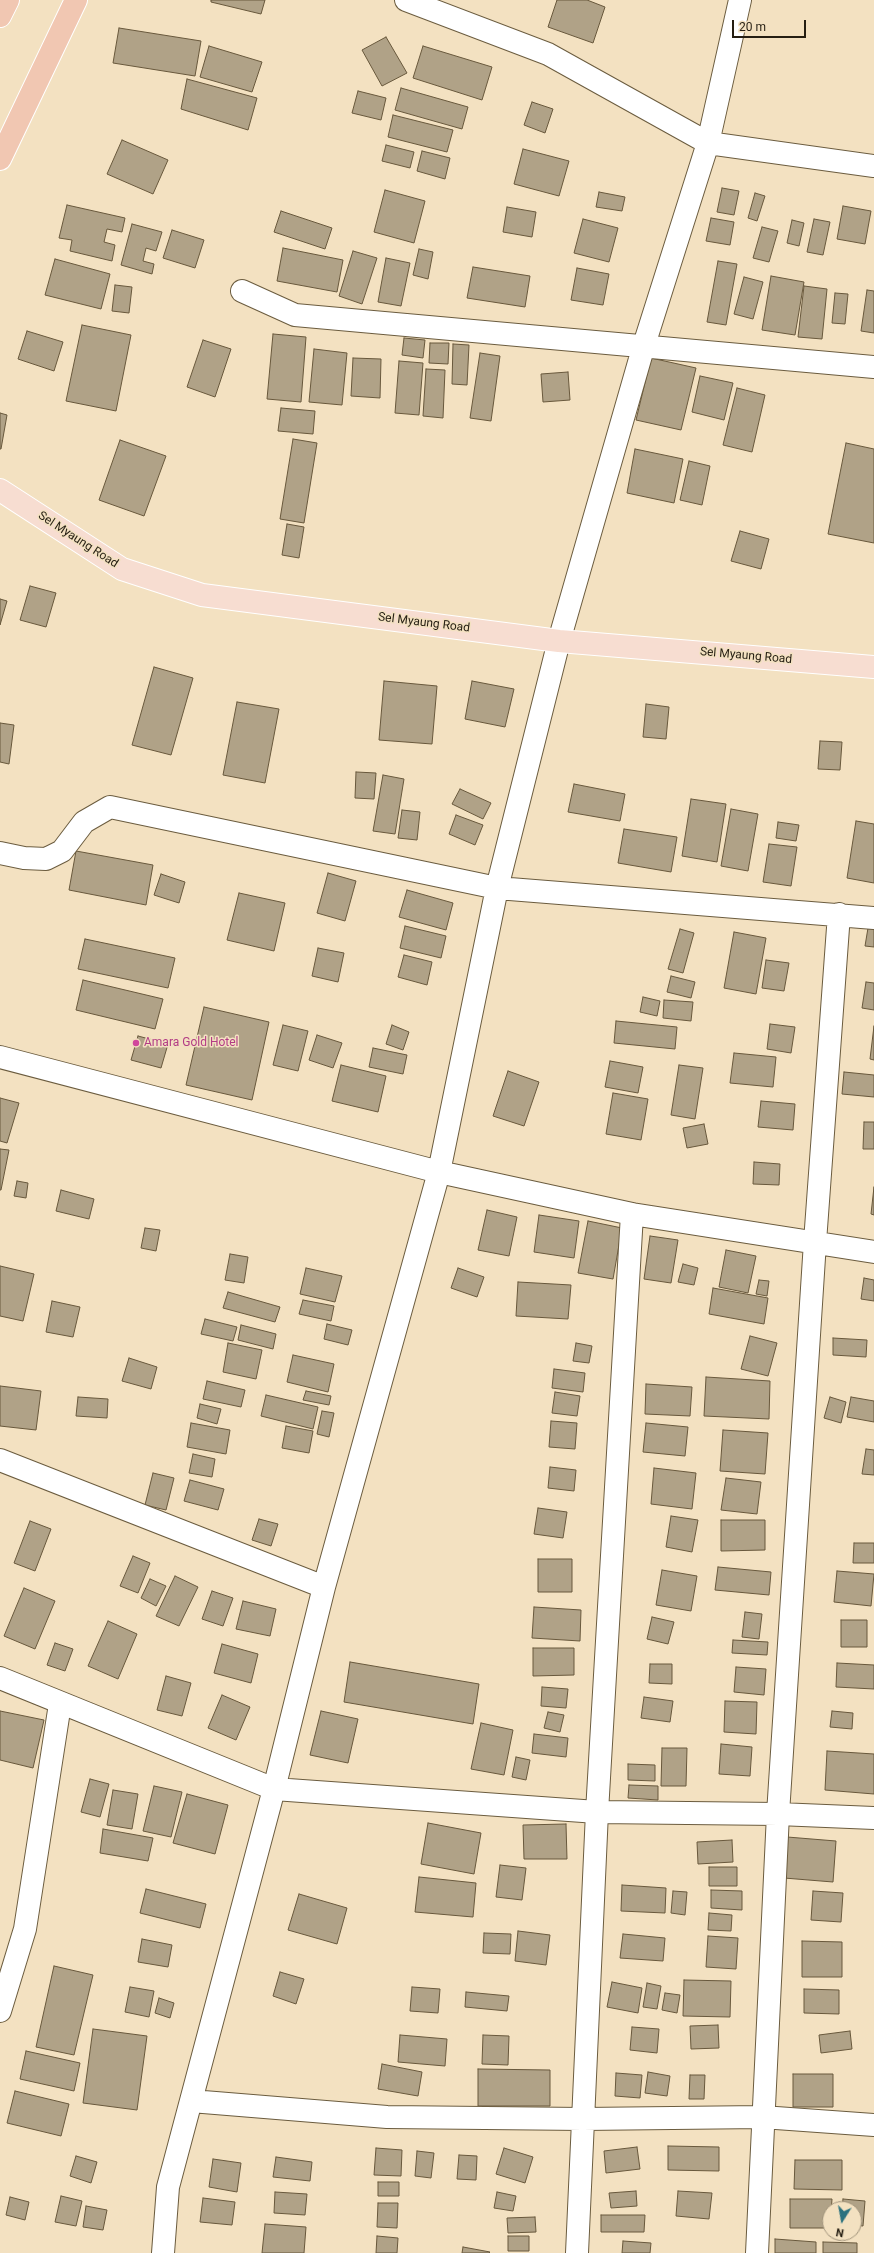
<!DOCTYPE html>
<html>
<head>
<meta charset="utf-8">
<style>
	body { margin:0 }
	#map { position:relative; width:874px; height:2253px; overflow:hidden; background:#f3e1c1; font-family:Roboto,sans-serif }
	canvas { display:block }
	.north { position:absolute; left:822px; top:2201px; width:40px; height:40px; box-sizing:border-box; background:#f3e1c1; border:1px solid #a1937b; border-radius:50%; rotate:191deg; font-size:11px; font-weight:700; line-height:16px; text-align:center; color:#251e12 }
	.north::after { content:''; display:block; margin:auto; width:14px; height:18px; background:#2c727f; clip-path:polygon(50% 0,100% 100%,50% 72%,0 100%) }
	.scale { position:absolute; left:732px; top:20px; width:74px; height:18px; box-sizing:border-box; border:2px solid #251e12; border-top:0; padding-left:5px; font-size:12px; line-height:14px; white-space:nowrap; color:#251e12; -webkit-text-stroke:3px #f3e1c1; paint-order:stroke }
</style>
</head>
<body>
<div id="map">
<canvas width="874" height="2253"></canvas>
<div class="north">N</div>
<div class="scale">20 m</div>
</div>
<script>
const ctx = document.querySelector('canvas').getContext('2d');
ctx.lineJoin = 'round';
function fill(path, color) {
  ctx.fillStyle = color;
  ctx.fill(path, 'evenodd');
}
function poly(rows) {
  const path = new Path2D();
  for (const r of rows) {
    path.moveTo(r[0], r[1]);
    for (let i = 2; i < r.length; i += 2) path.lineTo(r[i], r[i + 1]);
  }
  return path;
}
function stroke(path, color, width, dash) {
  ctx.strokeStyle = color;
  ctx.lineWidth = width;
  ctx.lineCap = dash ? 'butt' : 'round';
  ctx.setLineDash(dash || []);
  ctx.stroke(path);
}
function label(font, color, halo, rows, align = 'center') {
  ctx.font = font + ' Roboto,sans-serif';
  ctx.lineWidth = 3;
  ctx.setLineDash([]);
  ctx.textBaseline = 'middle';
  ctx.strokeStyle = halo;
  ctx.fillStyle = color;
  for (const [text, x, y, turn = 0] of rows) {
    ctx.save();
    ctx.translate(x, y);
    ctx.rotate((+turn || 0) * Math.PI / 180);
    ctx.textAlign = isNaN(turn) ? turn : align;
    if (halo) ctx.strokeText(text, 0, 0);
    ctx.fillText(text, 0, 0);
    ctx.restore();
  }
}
const building = poly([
	[211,0,265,0,261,14,211,2,211,0],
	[557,0,587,0,605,7,593,43,548,27,557,0],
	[119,28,201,41,195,76,113,63,119,28],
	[386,37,407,73,382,86,362,50,386,37],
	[209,46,262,62,252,92,200,77,209,46],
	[423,46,492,67,482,100,413,78,423,46],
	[187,79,257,98,248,130,181,109,187,79],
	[401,88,468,107,462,129,395,110,401,88],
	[358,91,386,98,381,120,352,113,358,91],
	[532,102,553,109,545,133,524,125,532,102],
	[393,115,453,130,447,152,388,137,393,115],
	[122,140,168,160,153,194,107,174,122,140],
	[386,145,414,152,410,168,382,161,386,145],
	[523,149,569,161,559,196,514,184,523,149],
	[422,151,450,158,445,179,417,171,422,151],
	[722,188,739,191,734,215,717,212,722,188],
	[385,190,425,201,414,243,374,232,385,190],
	[599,192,625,197,622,211,596,207,599,192],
	[755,193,765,196,757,221,748,218,755,193],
	[67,205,125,218,122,232,107,229,104,242,115,245,112,261,70,251,72,240,59,238,67,205],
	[843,206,871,211,865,244,837,239,843,206],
	[507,207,536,212,532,237,503,232,507,207],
	[281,211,332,228,325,249,274,232,281,211],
	[711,218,734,222,730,245,706,241,711,218],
	[583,219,618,228,609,262,574,253,583,219],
	[814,219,830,222,823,255,807,252,814,219],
	[792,220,804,223,799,246,787,243,792,220],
	[132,224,162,232,156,251,146,248,143,261,154,264,152,274,121,265,132,224],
	[762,227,778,231,769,262,753,258,762,227],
	[172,230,204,240,195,268,163,258,172,230],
	[283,248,343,260,337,292,277,281,283,248],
	[419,249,433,252,428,279,413,275,419,249],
	[353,251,377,258,362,304,339,296,353,251],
	[386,258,410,263,401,306,378,302,386,258],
	[55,259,110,274,101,309,45,295,55,259],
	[718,261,737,264,726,325,707,322,718,261],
	[473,267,530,276,525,307,467,298,473,267],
	[577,268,609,274,603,305,571,300,577,268],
	[771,276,804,282,795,335,762,330,771,276],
	[744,277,763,282,753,319,734,314,744,277],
	[115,285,132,287,129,313,112,311,115,285],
	[804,286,827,289,822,339,798,337,804,286],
	[867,290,874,291,874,333,861,331,867,290],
	[835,293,848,294,845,324,832,323,835,293],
	[82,325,131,335,116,411,66,401,82,325],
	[27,331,63,342,54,371,18,359,27,331],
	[273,334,306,337,301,402,267,399,273,334],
	[404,338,425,340,423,358,402,355,404,338],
	[203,340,231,349,215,397,187,387,203,340],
	[430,343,449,343,448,364,429,363,430,343],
	[453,344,469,345,467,385,452,384,453,344],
	[314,349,347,353,342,405,309,402,314,349],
	[480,353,500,356,491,421,470,418,480,353],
	[353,358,381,359,380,398,351,396,353,358],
	[651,358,696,368,681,430,636,420,651,358],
	[399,361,423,363,419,415,395,413,399,361],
	[426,369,445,370,443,418,423,416,426,369],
	[568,372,570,400,543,402,541,374,568,372],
	[700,376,733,383,724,420,692,412,700,376],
	[737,388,765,395,752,452,723,445,737,388],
	[281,408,315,411,313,434,278,431,281,408],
	[0,413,7,415,1,449,0,449,0,413],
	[293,439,317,443,304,523,280,519,293,439],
	[120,440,166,456,144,516,99,500,120,440],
	[846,443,874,449,874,543,828,534,846,443],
	[635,449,683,459,674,503,627,493,635,449],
	[689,461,710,466,702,505,680,500,689,461],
	[287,524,304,527,299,558,282,555,287,524],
	[740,531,769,539,761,569,731,561,740,531],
	[30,586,56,593,46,627,20,620,30,586],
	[0,599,7,601,0,625,0,599],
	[154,667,193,678,171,755,132,745,154,667],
	[384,681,437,686,432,744,379,740,384,681],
	[472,681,514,689,505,727,465,719,472,681],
	[237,702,279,709,265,783,223,775,237,702],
	[646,704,669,707,666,739,643,737,646,704],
	[0,723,14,725,9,764,0,762,0,723],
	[820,741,842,742,840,770,818,769,820,741],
	[356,772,376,773,374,799,355,798,356,772],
	[383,775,404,779,395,834,373,831,383,775],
	[574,784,625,794,620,821,568,812,574,784],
	[460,789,491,803,483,819,452,804,460,789],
	[691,799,726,804,717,862,682,856,691,799],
	[731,809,758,814,748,871,721,866,731,809],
	[402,810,420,812,417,840,398,838,402,810],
	[456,815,483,825,475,845,449,834,456,815],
	[856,821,874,824,874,883,847,878,856,821],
	[778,822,799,825,796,841,776,838,778,822],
	[624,829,677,837,671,872,618,863,624,829],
	[769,844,797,847,791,886,763,882,769,844],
	[76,851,153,865,146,905,69,890,76,851],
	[328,873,356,881,345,921,317,913,328,873],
	[161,874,185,882,179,903,154,895,161,874],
	[407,890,453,903,446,930,399,917,407,890],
	[239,893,285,903,274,951,227,940,239,893],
	[405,926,446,936,441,958,400,948,405,926],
	[868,928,874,929,874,947,865,946,868,928],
	[680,929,694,933,683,973,668,969,680,929],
	[734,932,766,938,756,994,724,988,734,932],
	[85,939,175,958,168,988,78,969,85,939],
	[318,948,344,953,338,982,312,976,318,948],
	[404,955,432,962,427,985,398,977,404,955],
	[766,960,789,963,784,991,762,988,766,960],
	[671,976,695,982,691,998,667,992,671,976],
	[83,980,163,999,155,1029,76,1010,83,980],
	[866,982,874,983,874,1010,862,1008,866,982],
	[643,997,660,1001,657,1016,640,1012,643,997],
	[664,1000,693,1002,691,1021,663,1018,664,1000],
	[204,1007,269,1022,252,1100,186,1085,204,1007],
	[616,1021,677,1027,675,1049,614,1043,616,1021],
	[770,1024,795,1027,791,1053,767,1049,770,1024],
	[283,1025,308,1031,298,1071,273,1065,283,1025],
	[392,1025,409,1032,403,1050,386,1044,392,1025],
	[874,1026,874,1060,870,1059,874,1026],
	[317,1035,342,1043,333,1068,309,1060,317,1035],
	[138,1036,168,1044,161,1068,131,1060,138,1036],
	[373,1048,407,1055,403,1074,369,1067,373,1048],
	[734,1053,776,1057,773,1087,730,1083,734,1053],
	[610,1061,643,1067,638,1093,605,1087,610,1061],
	[341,1065,386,1076,378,1112,332,1101,341,1065],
	[679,1065,703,1068,695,1119,671,1115,679,1065],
	[508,1071,539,1082,524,1126,493,1116,508,1071],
	[844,1072,874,1075,874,1097,842,1094,844,1072],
	[613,1093,648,1099,641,1140,606,1134,613,1093],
	[0,1098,19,1103,7,1143,0,1141,0,1098],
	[761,1101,795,1104,793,1130,758,1127,761,1101],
	[864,1122,874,1122,874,1149,863,1149,864,1122],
	[704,1124,708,1144,687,1148,683,1128,704,1124],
	[0,1149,9,1150,1,1190,0,1190,0,1149],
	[754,1162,780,1164,779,1185,753,1184,754,1162],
	[17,1181,28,1183,26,1198,14,1196,17,1181],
	[874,1187,874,1215,871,1214,874,1187],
	[61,1190,94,1199,89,1219,56,1211,61,1190],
	[487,1210,517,1217,509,1256,478,1250,487,1210],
	[539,1215,579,1221,574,1258,534,1252,539,1215],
	[588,1221,622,1228,613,1279,578,1273,588,1221],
	[145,1228,160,1230,156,1251,141,1248,145,1228],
	[650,1236,678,1240,671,1283,644,1279,650,1236],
	[726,1250,756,1256,748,1293,719,1287,726,1250],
	[230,1254,248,1257,244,1283,225,1280,230,1254],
	[683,1264,698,1268,694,1285,678,1282,683,1264],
	[0,1266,34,1274,23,1321,0,1316,0,1266],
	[306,1268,342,1276,335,1302,300,1294,306,1268],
	[458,1268,484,1277,477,1297,451,1288,458,1268],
	[864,1278,874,1280,874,1301,861,1299,864,1278],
	[759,1280,769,1281,767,1296,756,1294,759,1280],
	[518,1282,571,1285,568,1319,516,1316,518,1282],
	[713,1288,768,1298,764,1324,709,1314,713,1288],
	[228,1292,280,1307,275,1322,223,1308,228,1292],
	[303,1300,334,1306,331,1321,299,1314,303,1300],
	[52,1301,80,1307,73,1337,46,1332,52,1301],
	[205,1319,237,1327,233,1341,201,1334,205,1319],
	[327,1324,352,1330,348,1345,324,1339,327,1324],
	[241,1325,276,1334,273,1349,238,1340,241,1325],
	[750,1336,777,1343,768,1376,741,1369,750,1336],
	[833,1338,867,1340,866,1357,833,1355,833,1338],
	[228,1343,262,1350,256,1379,223,1372,228,1343],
	[576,1343,592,1346,589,1363,573,1361,576,1343],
	[293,1355,334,1364,328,1392,287,1382,293,1355],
	[129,1358,157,1367,151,1389,122,1381,129,1358],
	[554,1369,585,1373,583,1392,552,1388,554,1369],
	[706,1377,770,1381,769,1419,704,1416,706,1377],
	[207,1381,245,1390,241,1407,203,1399,207,1381],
	[646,1384,692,1387,690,1416,645,1414,646,1384],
	[0,1386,41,1391,36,1430,0,1426,0,1386],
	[306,1391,331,1396,329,1405,303,1400,306,1391],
	[555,1392,580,1396,577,1416,552,1413,555,1392],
	[266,1395,318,1407,313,1429,261,1416,266,1395],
	[78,1397,108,1399,107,1418,76,1416,78,1397],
	[830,1397,846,1402,841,1423,824,1418,830,1397],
	[851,1397,874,1401,874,1422,847,1417,851,1397],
	[200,1404,221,1409,217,1424,197,1418,200,1404],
	[322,1411,334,1413,329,1437,317,1434,322,1411],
	[551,1421,577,1423,575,1449,549,1447,551,1421],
	[191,1423,230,1430,226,1454,187,1447,191,1423],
	[646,1423,688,1427,685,1456,643,1452,646,1423],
	[286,1426,313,1431,309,1453,282,1448,286,1426],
	[723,1430,768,1433,765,1474,720,1471,723,1430],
	[866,1449,874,1450,874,1475,862,1474,866,1449],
	[193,1454,215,1459,212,1477,189,1473,193,1454],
	[550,1467,576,1470,574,1491,548,1488,550,1467],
	[654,1468,696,1473,692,1509,651,1504,654,1468],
	[153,1473,174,1478,166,1510,145,1505,153,1473],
	[726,1478,761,1482,757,1514,721,1510,726,1478],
	[190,1480,224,1489,218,1510,184,1501,190,1480],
	[538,1508,567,1512,563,1538,534,1534,538,1508],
	[671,1516,698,1520,692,1552,666,1547,671,1516],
	[259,1519,278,1524,271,1546,252,1540,259,1519],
	[721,1520,765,1520,765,1550,721,1551,721,1520],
	[30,1521,51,1529,35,1571,14,1563,30,1521],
	[854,1543,874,1543,874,1563,853,1563,854,1543],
	[133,1556,150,1563,138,1593,120,1586,133,1556],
	[538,1559,572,1559,572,1592,538,1592,538,1559],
	[718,1567,771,1572,769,1595,715,1590,718,1567],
	[662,1570,697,1576,691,1611,656,1605,662,1570],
	[837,1571,874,1574,871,1606,834,1602,837,1571],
	[175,1576,198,1587,179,1626,156,1616,175,1576],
	[150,1579,166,1586,156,1606,141,1598,150,1579],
	[24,1588,55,1601,35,1649,4,1636,24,1588],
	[212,1591,233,1598,223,1626,202,1619,212,1591],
	[243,1601,276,1609,270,1636,236,1629,243,1601],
	[534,1607,581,1610,580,1641,532,1638,534,1607],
	[745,1612,762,1614,759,1639,742,1637,745,1612],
	[652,1617,674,1622,668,1644,647,1639,652,1617],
	[841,1620,867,1620,867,1647,841,1647,841,1620],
	[108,1621,137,1634,118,1679,88,1666,108,1621],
	[733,1640,768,1642,767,1655,732,1653,733,1640],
	[55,1643,73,1649,65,1671,47,1665,55,1643],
	[222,1644,258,1654,251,1683,214,1673,222,1644],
	[533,1648,574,1648,574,1675,533,1676,533,1648],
	[350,1662,479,1684,473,1724,344,1702,350,1662],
	[837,1663,874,1665,874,1689,836,1687,837,1663],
	[650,1664,672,1664,672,1684,649,1683,650,1664],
	[736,1667,766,1669,764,1695,734,1692,736,1667],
	[166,1676,191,1683,182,1716,157,1710,166,1676],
	[542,1687,568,1689,566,1708,541,1706,542,1687],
	[222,1695,250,1707,236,1740,208,1728,222,1695],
	[644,1697,673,1701,670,1722,641,1718,644,1697],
	[725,1701,757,1702,756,1734,724,1732,725,1701],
	[0,1711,44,1720,33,1768,0,1760,0,1711],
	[321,1711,358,1719,348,1763,310,1755,321,1711],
	[832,1711,853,1713,852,1729,830,1727,832,1711],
	[548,1712,564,1715,560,1732,544,1728,548,1712],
	[481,1723,513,1730,504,1775,471,1769,481,1723],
	[534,1734,568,1738,566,1757,532,1753,534,1734],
	[721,1744,752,1747,750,1776,719,1774,721,1744],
	[662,1748,687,1748,686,1786,661,1786,662,1748],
	[827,1751,874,1754,874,1794,825,1790,827,1751],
	[516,1757,530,1760,526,1780,512,1777,516,1757],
	[628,1764,655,1765,655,1781,628,1780,628,1764],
	[90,1779,109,1784,100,1817,81,1812,90,1779],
	[629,1785,658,1786,658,1800,628,1798,629,1785],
	[154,1786,182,1792,171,1837,143,1831,154,1786],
	[113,1790,138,1794,132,1829,107,1825,113,1790],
	[187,1794,228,1805,215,1854,173,1843,187,1794],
	[428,1823,481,1833,474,1874,421,1864,428,1823],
	[566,1824,567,1859,524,1859,523,1825,566,1824],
	[103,1829,153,1838,148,1861,100,1853,103,1829],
	[787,1837,836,1841,833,1882,784,1878,787,1837],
	[732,1840,733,1862,698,1864,697,1842,732,1840],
	[500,1865,526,1868,522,1900,496,1897,500,1865],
	[709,1867,737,1867,737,1886,709,1886,709,1867],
	[419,1877,476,1883,473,1917,415,1912,419,1877],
	[622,1885,666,1888,665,1913,621,1911,622,1885],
	[146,1889,206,1904,200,1928,140,1913,146,1889],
	[711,1890,742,1891,742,1910,711,1908,711,1890],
	[673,1891,687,1892,685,1915,671,1913,673,1891],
	[813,1891,843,1893,841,1922,811,1920,813,1891],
	[299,1894,347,1908,337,1944,288,1930,299,1894],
	[709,1913,732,1915,731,1931,708,1930,709,1913],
	[518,1931,550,1935,546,1965,515,1961,518,1931],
	[484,1933,511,1934,510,1954,483,1953,484,1933],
	[623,1934,665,1938,663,1961,620,1958,623,1934],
	[708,1936,738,1938,736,1969,706,1967,708,1936],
	[142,1939,172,1945,168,1967,138,1962,142,1939],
	[802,1941,842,1942,842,1977,802,1977,802,1941],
	[54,1966,93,1975,74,2055,36,2047,54,1966],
	[280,1972,304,1979,296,2004,273,1996,280,1972],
	[684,1980,731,1981,730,2017,683,2016,684,1980],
	[612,1982,642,1988,638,2013,607,2007,612,1982],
	[647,1983,661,1986,657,2009,643,2007,647,1983],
	[130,1987,154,1991,149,2017,125,2012,130,1987],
	[412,1987,440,1989,438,2013,410,2011,412,1987],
	[804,1989,839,1990,839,2014,804,2013,804,1989],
	[466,1992,509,1996,507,2011,465,2007,466,1992],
	[665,1993,680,1995,677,2013,662,2010,665,1993],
	[159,1998,174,2003,170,2018,155,2013,159,1998],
	[718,2025,719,2048,691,2049,690,2026,718,2025],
	[632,2027,659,2029,657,2053,630,2050,632,2027],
	[93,2029,147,2036,137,2110,83,2103,93,2029],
	[850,2031,852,2049,821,2053,819,2035,850,2031],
	[400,2035,447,2039,445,2066,398,2062,400,2035],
	[483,2035,509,2036,508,2065,482,2064,483,2035],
	[26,2051,80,2063,74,2091,20,2079,26,2051],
	[382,2064,422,2072,418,2096,378,2089,382,2064],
	[478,2069,550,2070,550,2106,478,2106,478,2069],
	[648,2072,670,2076,667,2096,645,2093,648,2072],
	[616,2073,642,2075,640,2098,615,2096,616,2073],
	[793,2074,833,2074,833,2107,793,2107,793,2074],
	[690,2075,705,2075,704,2099,689,2099,690,2075],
	[15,2091,69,2104,61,2136,7,2123,15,2091],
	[668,2146,719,2147,719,2171,668,2170,668,2146],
	[637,2147,640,2169,606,2173,604,2151,637,2147],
	[376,2148,402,2150,401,2176,374,2175,376,2148],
	[504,2148,533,2157,525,2183,496,2174,504,2148],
	[417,2151,434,2153,431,2178,415,2176,417,2151],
	[459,2155,477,2156,476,2180,457,2179,459,2155],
	[76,2156,97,2162,91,2183,70,2176,76,2156],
	[276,2157,312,2162,310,2181,273,2177,276,2157],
	[213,2159,241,2163,237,2192,209,2187,213,2159],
	[795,2160,842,2160,842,2190,794,2189,795,2160],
	[378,2182,399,2182,399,2196,378,2196,378,2182],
	[636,2191,637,2206,611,2208,609,2193,636,2191],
	[678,2191,712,2193,709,2219,676,2216,678,2191],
	[275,2192,307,2194,305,2215,274,2213,275,2192],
	[497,2192,516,2196,513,2211,494,2208,497,2192],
	[61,2196,82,2201,76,2226,55,2222,61,2196],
	[10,2197,29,2202,25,2220,6,2215,10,2197],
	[203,2198,235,2202,232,2225,200,2222,203,2198],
	[790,2199,832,2199,830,2228,790,2228,790,2199],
	[843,2199,865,2201,863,2226,854,2225,854,2209,842,2209,843,2199],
	[378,2203,398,2203,397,2228,377,2227,378,2203],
	[86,2206,107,2210,103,2230,83,2227,86,2206],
	[601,2215,645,2215,644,2232,601,2232,601,2215],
	[535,2217,536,2232,508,2233,507,2218,535,2217],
	[265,2224,306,2227,304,2253,262,2253,265,2224],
	[377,2236,398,2238,397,2253,376,2253,377,2236],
	[508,2236,529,2236,529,2251,508,2251,508,2236],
	[775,2239,816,2242,816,2253,775,2253,775,2239],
	[623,2241,651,2243,650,2253,622,2253,623,2241],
	[823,2242,857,2243,857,2253,823,2253,823,2242],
	[463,2247,490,2252,489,2253,462,2253,463,2247]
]);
const minor = poly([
	[406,0,548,54,708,143,874,166],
	[242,291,295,315,874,367],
	[0,853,24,858,46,859,62,851,84,822,110,807,497,888,874,918],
	[0,1057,439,1172,632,1214,874,1252],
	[0,1460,324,1587],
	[0,1678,274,1789,597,1812,778,1814,874,1818],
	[0,2011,25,1929,60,1704],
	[191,2101,387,2117,583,2119,762,2117,874,2125],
	[163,2253,168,2187,274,1789,324,1587,439,1172,497,888,559,641,644,345,708,143,740,0],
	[577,2253,597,1812,632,1214],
	[757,2253,778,1814,815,1242,839,914]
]);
const major = poly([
	[0,490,122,569,202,595,559,641,874,667]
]);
const highway = poly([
	[0,16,8,0],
	[0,159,76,0]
]);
const markers = [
	[136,1043,4,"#d1479c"]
];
const streetNames = [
	["Sel Myaung Road",78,540,33],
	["Sel Myaung Road",424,623,7],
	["Sel Myaung Road",746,656,5]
];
const hotelNames = [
	["Amara Gold Hotel",144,1043]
];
fill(building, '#b0a287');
stroke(building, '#68583c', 1);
stroke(minor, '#6b5c3f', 24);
stroke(major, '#fff', 24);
stroke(highway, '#fff', 24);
stroke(minor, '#fff', 22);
stroke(major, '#f7ddd1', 22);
stroke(highway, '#f1c7b2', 22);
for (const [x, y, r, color] of markers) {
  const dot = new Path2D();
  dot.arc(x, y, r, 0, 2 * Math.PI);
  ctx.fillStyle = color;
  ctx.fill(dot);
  stroke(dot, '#f3e1c1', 1.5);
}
label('12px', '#251e12', '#f3e1c1', streetNames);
label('12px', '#b23c85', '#f3e1c1', hotelNames, 'left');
</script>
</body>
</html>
